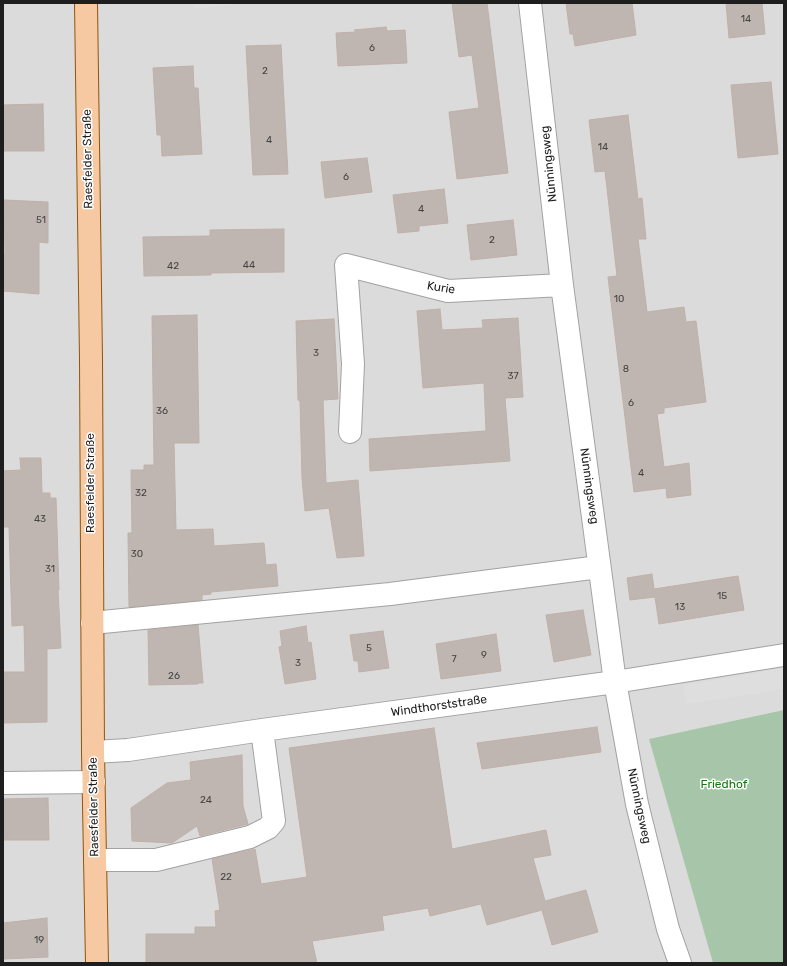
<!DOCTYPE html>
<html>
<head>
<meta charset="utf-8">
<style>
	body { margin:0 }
	#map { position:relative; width:787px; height:966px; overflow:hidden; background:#efebe5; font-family:Rubik,sans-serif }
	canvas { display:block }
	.frame { position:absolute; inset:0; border:4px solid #1e1e1e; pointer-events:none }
</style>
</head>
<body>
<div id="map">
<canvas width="787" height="966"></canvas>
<div class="frame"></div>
</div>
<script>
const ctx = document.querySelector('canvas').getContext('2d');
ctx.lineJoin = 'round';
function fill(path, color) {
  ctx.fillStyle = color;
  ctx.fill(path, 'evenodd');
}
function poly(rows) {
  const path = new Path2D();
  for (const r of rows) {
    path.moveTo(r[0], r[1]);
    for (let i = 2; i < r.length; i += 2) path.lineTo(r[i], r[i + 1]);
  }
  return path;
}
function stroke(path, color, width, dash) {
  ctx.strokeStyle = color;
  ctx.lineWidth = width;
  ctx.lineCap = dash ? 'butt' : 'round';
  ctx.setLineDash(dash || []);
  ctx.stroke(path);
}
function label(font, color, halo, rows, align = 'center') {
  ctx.font = font + ' Rubik,sans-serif';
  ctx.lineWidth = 3;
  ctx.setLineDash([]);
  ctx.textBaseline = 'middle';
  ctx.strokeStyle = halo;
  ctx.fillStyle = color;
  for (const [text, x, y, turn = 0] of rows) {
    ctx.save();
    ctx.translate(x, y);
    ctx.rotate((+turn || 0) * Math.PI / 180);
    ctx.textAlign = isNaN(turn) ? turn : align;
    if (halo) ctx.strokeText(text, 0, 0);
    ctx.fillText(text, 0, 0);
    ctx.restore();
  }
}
const residential = poly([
	[3,3,784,3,784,963,3,963]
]);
const cemetery = poly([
	[784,710,784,963,713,963,649,739]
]);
const parking = poly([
	[194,3,242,3,195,9],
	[784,668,784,689,686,704,683,685]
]);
const building = poly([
	[452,3,487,3,508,173,457,179,449,112,479,108,472,55,459,57,452,3],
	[566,3,632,3,636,35,575,46,573,34,570,34,566,3],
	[726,3,762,3,765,34,729,38,726,3],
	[386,27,387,31,405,30,407,63,338,66,336,33,356,32,354,30,386,27],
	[281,45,288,174,253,175,246,46,281,45],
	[193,66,194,88,198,88,202,154,162,156,161,135,157,135,153,68,193,66],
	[771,82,778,154,738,158,731,85,771,82],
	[43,104,44,151,3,151,3,105,43,104],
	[628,115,638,199,642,198,646,239,638,239,647,312,684,307,686,322,696,321,706,402,664,408,664,413,657,414,664,467,689,463,691,495,667,498,666,488,634,492,608,277,617,276,605,171,595,172,589,120,628,115],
	[367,158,372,192,325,198,321,162,367,158],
	[444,189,448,223,419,226,419,231,398,233,393,195,444,189],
	[4,200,48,202,48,243,39,242,39,294,3,291,3,254,5,255,4,200],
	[513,220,517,255,471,260,467,225,513,220],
	[284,229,284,272,211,273,211,275,144,276,143,237,210,236,210,230,284,229],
	[440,309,442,330,483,328,482,320,518,318,523,397,505,398,510,461,370,471,369,439,486,431,484,383,423,388,417,311,440,309],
	[197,315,199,443,174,443,176,530,213,529,214,546,264,543,266,565,276,564,278,586,211,592,211,594,202,595,202,600,129,607,128,533,132,533,131,470,144,470,144,465,154,465,152,316,197,315],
	[334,319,338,399,323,400,326,483,358,480,364,556,337,558,329,508,305,511,302,478,300,401,298,400,296,321,334,319],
	[20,458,41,458,42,493,50,493,50,498,56,498,59,590,58,590,61,648,47,649,47,722,3,723,3,672,25,672,24,625,12,626,9,527,3,527,3,471,21,470,20,458],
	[652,574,654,589,738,576,744,610,659,624,655,597,630,600,627,578,652,574],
	[583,610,591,655,554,662,546,615,583,610],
	[198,625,203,683,198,683,198,684,149,685,148,630,198,625],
	[306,626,308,643,311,642,316,679,285,684,279,647,282,646,280,631,306,626],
	[383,631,389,668,359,672,358,661,354,661,350,635,383,631],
	[496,634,501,671,441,679,436,644,496,634],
	[597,727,601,752,482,769,477,743,597,727],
	[434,728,452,849,546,830,551,855,533,858,545,901,586,890,598,932,552,945,542,910,487,925,481,904,430,916,428,908,382,916,384,930,312,941,317,963,146,963,146,934,195,934,195,927,216,927,215,911,220,910,212,859,255,849,261,884,307,877,289,748,434,728],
	[242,755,243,806,248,824,200,836,197,826,172,843,132,841,131,808,167,783,191,780,190,762,242,755],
	[48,798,49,840,3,840,3,799,48,798],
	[47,918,48,957,4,959,3,923,47,918]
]);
const minor = poly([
	[530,3,562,285,615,682,637,804,668,929,680,963],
	[350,432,353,364,346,265,448,291,562,285],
	[92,623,390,594,599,567],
	[93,752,128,750,262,730,615,682,784,655],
	[3,783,94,782],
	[95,860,156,860,250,837,268,828,274,821,262,730]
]);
const major = poly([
	[86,3,91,359,93,752,97,963]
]);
const numberNames = [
	["14",746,19],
	["6",372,48],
	["2",265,71],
	["4",269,140],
	["14",603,147],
	["6",346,177],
	["4",421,209],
	["51",41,220],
	["2",492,240],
	["44",249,265],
	["42",173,266],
	["10",619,299],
	["3",316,353],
	["8",626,369],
	["37",513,376],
	["6",631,403],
	["36",162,411],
	["4",641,473],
	["32",141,493],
	["43",40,519],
	["30",137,554],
	["31",50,569],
	["15",722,596],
	["13",680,607],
	["5",369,648],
	["9",484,655],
	["7",454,659],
	["3",298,663],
	["26",174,676],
	["24",206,800],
	["22",226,877],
	["19",39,940]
];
const streetNames = [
	["Raesfelder Straße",88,159,-91],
	["Nünningsweg",549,164,-96],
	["Kurie",441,288,9],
	["Raesfelder Straße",91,483,-90],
	["Nünningsweg",589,486,82],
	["Windthorststraße",439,706,-8],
	["Nünningsweg",639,806,78],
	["Raesfelder Straße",94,807,-91]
];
const parkNames = [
	["Friedhof",724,785]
];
fill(residential, '#dcdbdc');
fill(cemetery, '#a7c6a9');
fill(parking, '#dedede');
fill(building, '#bfb6b2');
stroke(building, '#c0b0a8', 1);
stroke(minor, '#a2a2a2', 24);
stroke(major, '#915508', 24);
stroke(minor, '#fff', 22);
stroke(major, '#f7c9a2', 22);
label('10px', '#464443', null, numberNames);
label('12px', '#1e1e1e', '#fff', streetNames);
label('12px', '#147712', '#fff', parkNames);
</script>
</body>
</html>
